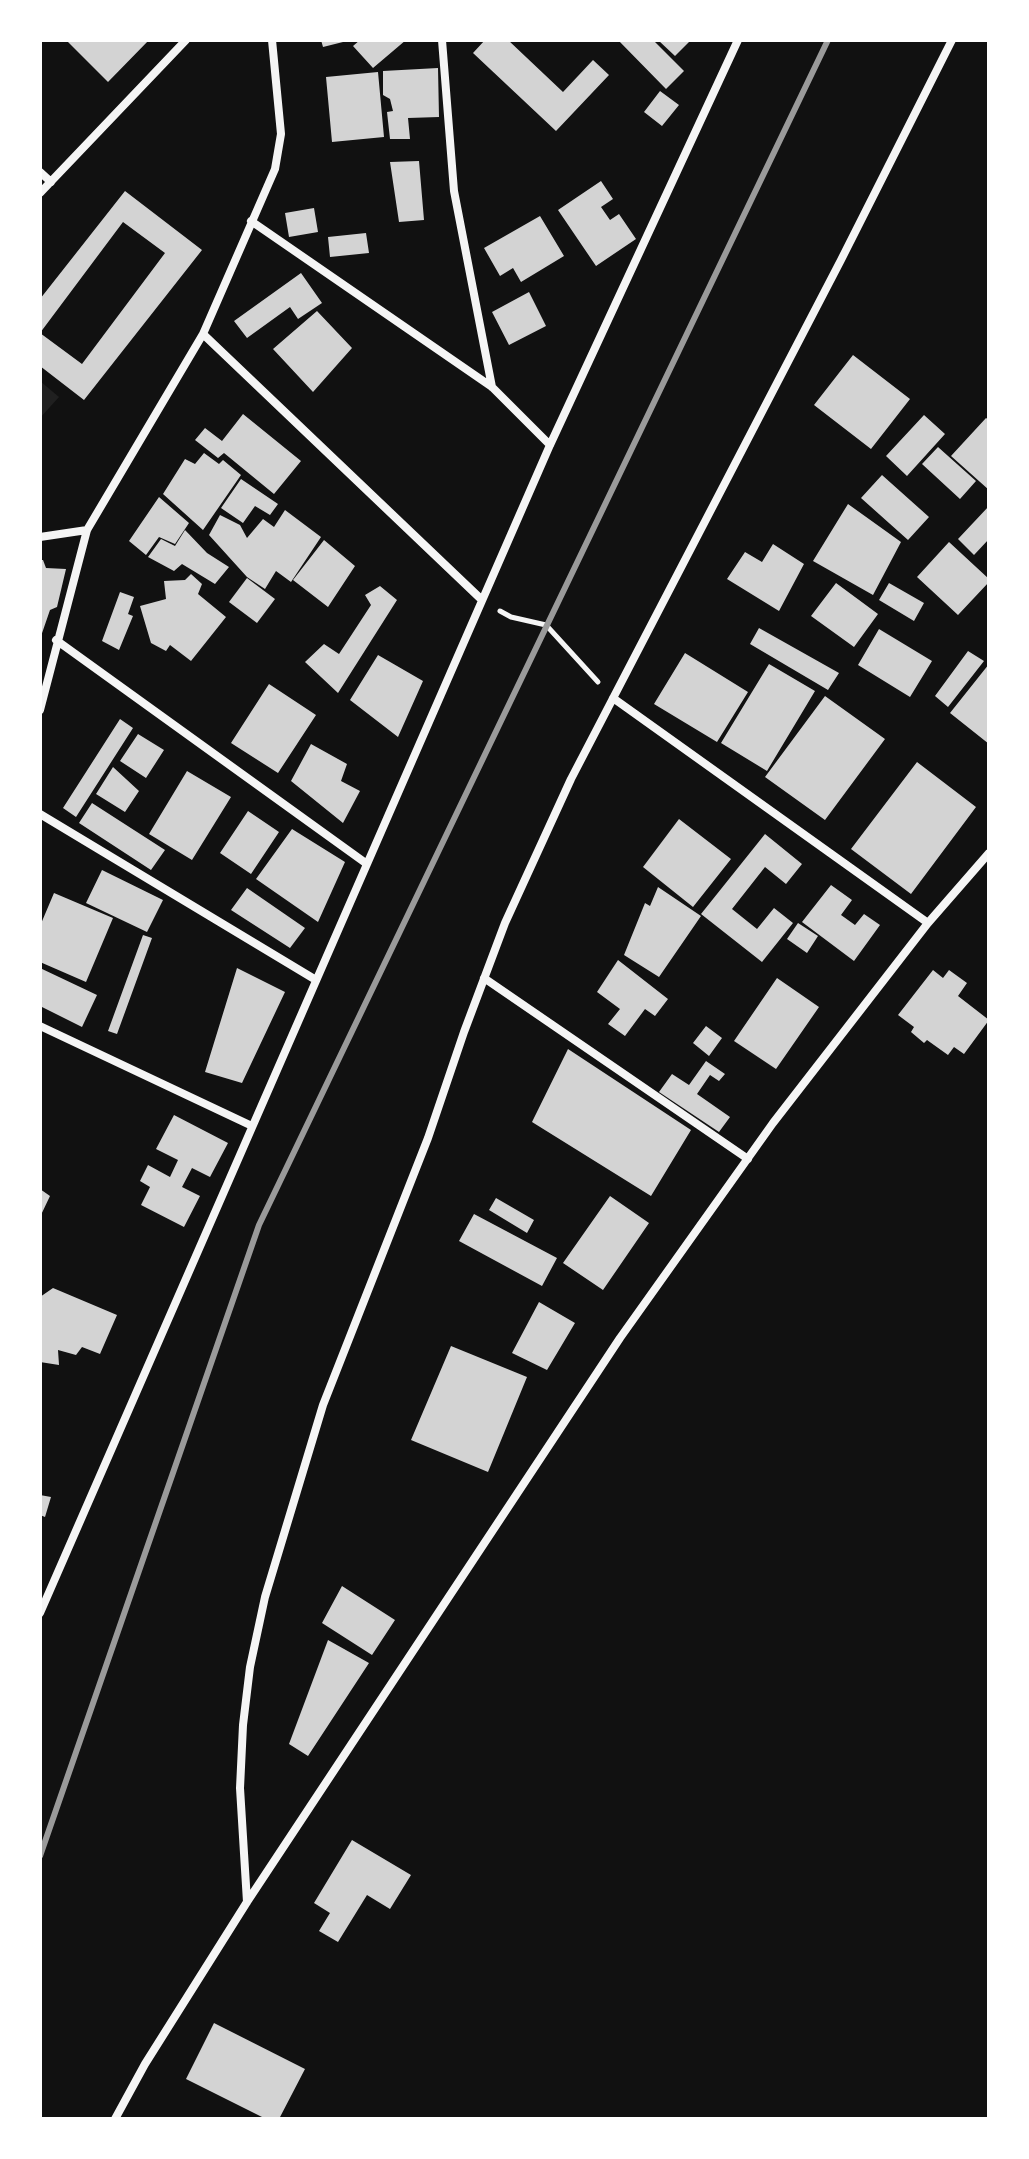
<!DOCTYPE html>
<html>
<head>
<meta charset="utf-8">
<style>
	body { margin:0 }
	#map { position:relative; width:1029px; height:2159px; overflow:hidden; background:#111; font-family:"Fira Sans",sans-serif }
	canvas { display:block }
	.frame { position:absolute; inset:0; border:42px solid #fff; pointer-events:none }
</style>
</head>
<body>
<div id="map">
<canvas width="1029" height="2159"></canvas>
<div class="frame"></div>
</div>
<script>
const ctx = document.querySelector('canvas').getContext('2d');
ctx.lineJoin = 'round';
function fill(path, color) {
  ctx.fillStyle = color;
  ctx.fill(path, 'evenodd');
}
function poly(rows) {
  const path = new Path2D();
  for (const r of rows) {
    path.moveTo(r[0], r[1]);
    for (let i = 2; i < r.length; i += 2) path.lineTo(r[i], r[i + 1]);
  }
  return path;
}
function stroke(path, color, width, dash) {
  ctx.strokeStyle = color;
  ctx.lineWidth = width;
  ctx.lineCap = dash ? 'butt' : 'round';
  ctx.setLineDash(dash || []);
  ctx.stroke(path);
}
const green = poly([
	[40,381,59,397,40,418]
]);
const building = poly([
	[66,40,149,40,108,82],
	[321,40,347,40,347,41,323,47],
	[360,40,406,40,373,68,353,46],
	[485,40,508,40,563,92,593,60,609,75,556,131,473,53],
	[618,40,653,40,684,71,666,89],
	[658,40,691,40,675,56],
	[438,68,439,117,408,118,410,139,390,139,387,112,393,111,390,99,383,95,383,71],
	[378,72,384,137,332,142,326,77],
	[660,91,679,105,662,126,644,112],
	[419,161,424,220,399,222,390,162],
	[601,181,613,199,601,207,610,220,619,214,636,239,596,266,558,210],
	[125,191,202,250,84,400,40,366,40,333,82,364,165,253,123,222,40,333,40,299],
	[314,208,318,232,289,237,285,213],
	[540,216,564,256,521,282,513,268,500,276,484,248],
	[366,233,369,253,330,257,328,237],
	[301,273,322,303,298,319,290,307,247,338,234,321],
	[529,292,546,326,509,345,492,312],
	[317,311,352,348,313,392,273,349],
	[853,355,910,399,871,449,814,405],
	[243,414,301,461,274,494,224,453,218,458,195,440,205,428,222,441],
	[924,415,945,434,907,476,886,456],
	[986,418,989,420,989,490,951,456],
	[938,447,976,481,960,499,922,464],
	[204,453,219,464,223,460,241,475,203,530,163,494,185,459,195,464],
	[882,475,929,517,908,540,861,498],
	[241,479,278,504,270,515,255,506,243,523,221,508],
	[159,497,189,523,175,544,159,537,146,555,129,541],
	[848,504,901,542,873,595,813,561],
	[989,506,989,539,974,555,958,539],
	[285,510,321,537,291,582,276,571,265,589,247,577,209,535,220,515,240,525,247,538,263,519,274,527],
	[185,530,207,553,229,567,215,584,182,564,174,571,148,557,161,539,175,546],
	[324,540,355,566,328,607,293,580],
	[949,542,989,579,989,582,958,615,917,577],
	[773,544,804,564,779,611,727,579,745,552,762,562],
	[40,560,43,560,46,568,66,569,57,607,50,610,40,639],
	[191,574,202,584,198,594,226,617,191,661,170,645,166,651,151,643,140,606,166,599,164,581,185,580],
	[247,578,275,599,257,623,229,602],
	[836,583,878,614,854,647,811,616],
	[889,583,924,603,914,621,879,600],
	[380,586,397,600,338,693,305,662,324,644,339,654,371,605,365,595],
	[120,592,134,597,128,614,133,616,119,650,102,641],
	[759,628,839,673,828,690,750,644],
	[879,629,932,661,910,697,858,665],
	[968,651,984,661,948,707,935,696],
	[685,653,748,692,717,742,654,704],
	[378,655,423,681,398,737,350,700],
	[769,664,815,691,767,771,721,743],
	[989,664,989,744,950,713],
	[269,684,316,715,278,773,231,743],
	[825,696,885,739,825,820,765,777],
	[120,719,133,728,76,817,63,808],
	[138,734,164,750,146,778,120,761],
	[311,744,347,764,341,781,360,791,343,823,291,781],
	[917,762,976,807,911,894,851,849],
	[113,767,139,791,125,812,96,794],
	[187,771,231,797,192,860,149,834],
	[92,803,165,850,151,870,79,823],
	[248,811,279,832,251,874,220,853],
	[679,819,731,859,693,907,643,867],
	[292,829,345,862,318,922,256,879],
	[765,834,802,864,786,884,765,867,732,909,757,929,774,908,793,923,762,962,701,914],
	[102,870,163,900,147,932,86,903],
	[831,885,852,900,841,915,855,925,864,914,880,925,854,961,802,922],
	[658,887,701,916,659,977,624,955,645,903,650,906],
	[247,888,305,928,290,948,231,910],
	[54,893,113,918,86,982,40,962,40,926],
	[798,923,818,936,807,953,787,939],
	[143,935,152,938,117,1034,108,1031],
	[618,960,668,999,655,1016,645,1009,625,1036,608,1024,620,1009,597,992],
	[40,968,97,995,82,1027,40,1006],
	[237,968,285,992,242,1083,205,1072],
	[933,970,943,978,949,970,967,983,958,996,989,1020,964,1054,954,1047,948,1055,927,1040,924,1043,911,1032,914,1027,898,1015],
	[777,978,819,1007,776,1069,734,1041],
	[706,1026,722,1038,709,1056,693,1043],
	[568,1049,691,1130,651,1196,532,1122],
	[706,1061,725,1074,719,1081,710,1075,697,1094,730,1117,719,1132,659,1092,672,1074,689,1085],
	[174,1115,228,1143,210,1177,192,1168,182,1187,200,1196,184,1227,141,1205,150,1187,140,1181,148,1165,170,1177,178,1160,156,1149],
	[40,1189,50,1196,40,1217],
	[610,1196,649,1223,603,1290,563,1263],
	[496,1198,534,1220,527,1233,489,1210],
	[474,1214,557,1258,542,1286,459,1241],
	[53,1288,117,1315,100,1354,82,1347,76,1355,58,1350,59,1365,40,1362,40,1297],
	[539,1302,575,1323,547,1370,512,1353],
	[451,1346,527,1377,488,1472,411,1440],
	[40,1495,51,1497,45,1517,40,1515],
	[342,1586,395,1620,372,1655,322,1623],
	[328,1640,369,1663,308,1756,289,1744],
	[352,1840,411,1875,390,1909,367,1895,338,1942,319,1931,330,1913,314,1903],
	[214,2023,305,2069,279,2119,266,2119,186,2079]
]);
const path = poly([
	[500,611,511,617,546,625,598,682]
]);
const minor = poly([
	[442,40,454,191,492,387],
	[40,172,51,182],
	[40,193,186,40],
	[251,221,492,387,550,445],
	[203,334,482,600],
	[40,537,87,530],
	[56,640,367,864],
	[613,698,928,923],
	[40,710,87,530,203,334,275,169,281,134,272,40],
	[40,814,316,980],
	[484,978,748,1159],
	[40,1026,252,1126],
	[40,1613,550,445,738,40],
	[247,1902,240,1788,243,1725,250,1667,265,1597,323,1405,428,1138,464,1032,505,923,571,779,841,260,952,40],
	[115,2119,145,2064,247,1902,620,1338,773,1123,928,923,989,853]
]);
const rail = poly([
	[40,1856,259,1225,828,40]
]);
fill(green, '#202020');
fill(building, '#d3d3d3');
stroke(path, '#f5f5f5', 5);
stroke(minor, '#f5f5f5', 8);
stroke(rail, '#9a9a9a', 6);
</script>
</body>
</html>
